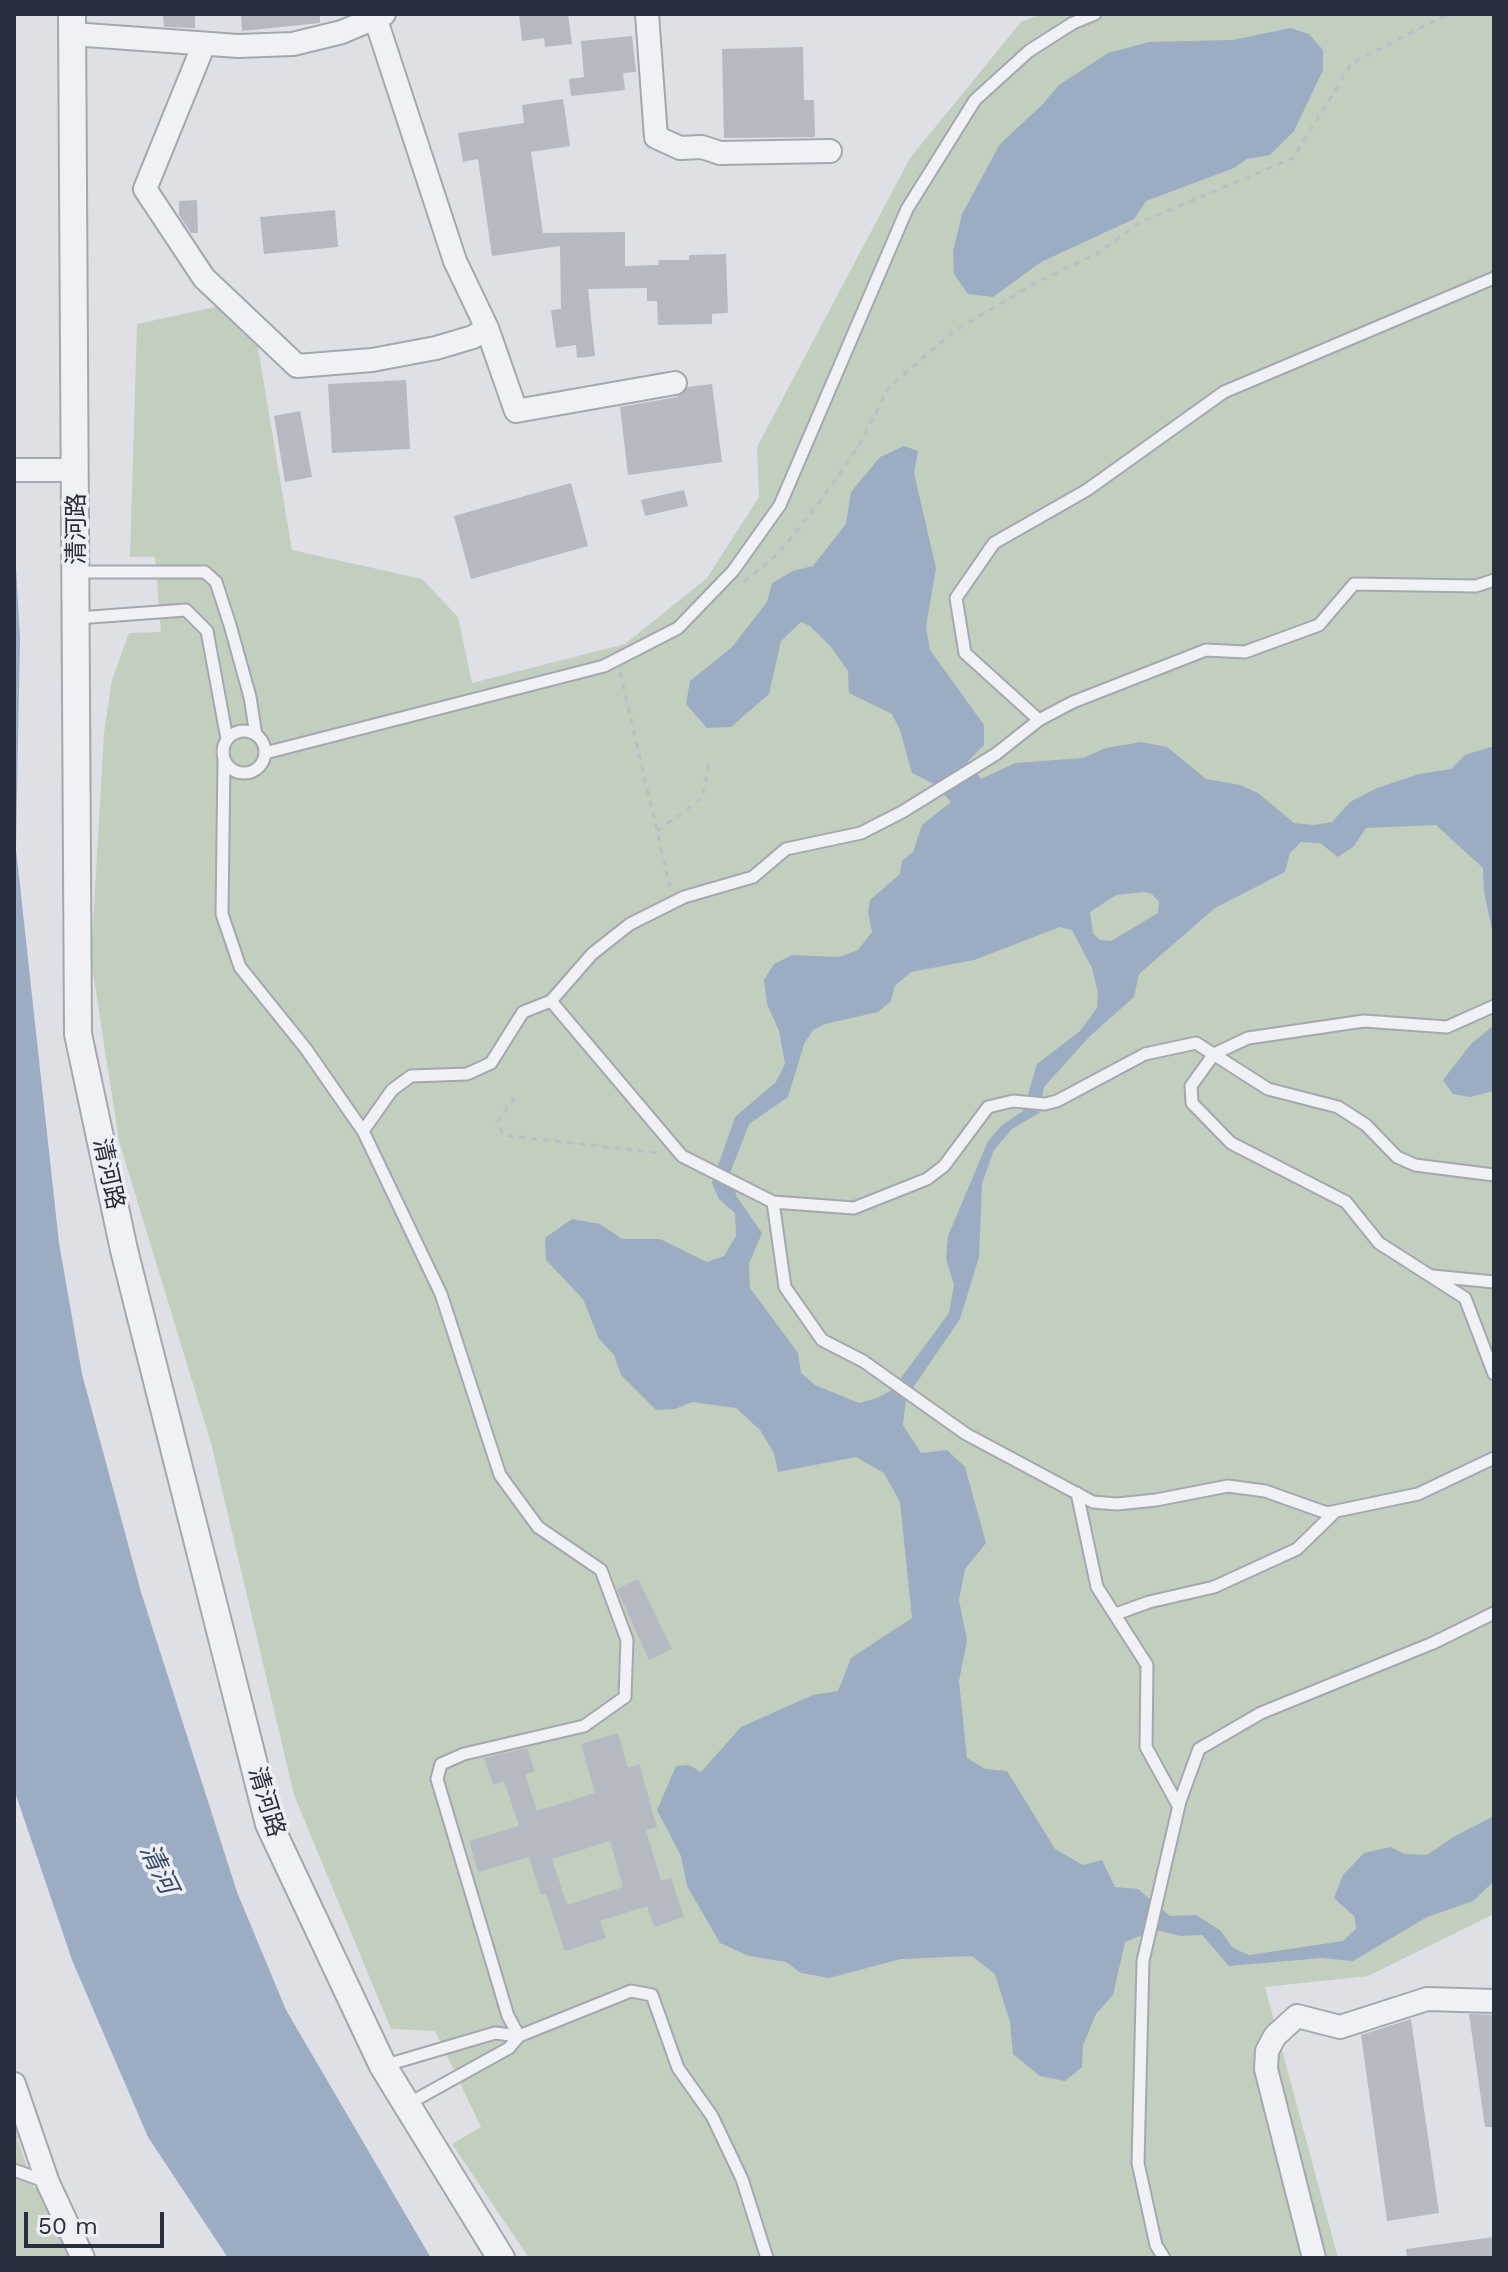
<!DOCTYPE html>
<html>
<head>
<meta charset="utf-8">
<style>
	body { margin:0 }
	#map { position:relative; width:1508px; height:2272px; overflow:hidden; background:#dee0e6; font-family:"Work Sans",sans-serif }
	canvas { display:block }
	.frame { position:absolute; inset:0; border:16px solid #282e3b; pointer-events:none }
	.scale { position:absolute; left:24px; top:2212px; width:140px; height:36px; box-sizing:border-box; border:4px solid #282e3b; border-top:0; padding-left:10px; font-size:24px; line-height:28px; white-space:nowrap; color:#282e3b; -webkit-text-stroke:6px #edeff4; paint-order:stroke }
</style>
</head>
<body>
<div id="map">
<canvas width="1508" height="2272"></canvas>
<div class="frame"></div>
<div class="scale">50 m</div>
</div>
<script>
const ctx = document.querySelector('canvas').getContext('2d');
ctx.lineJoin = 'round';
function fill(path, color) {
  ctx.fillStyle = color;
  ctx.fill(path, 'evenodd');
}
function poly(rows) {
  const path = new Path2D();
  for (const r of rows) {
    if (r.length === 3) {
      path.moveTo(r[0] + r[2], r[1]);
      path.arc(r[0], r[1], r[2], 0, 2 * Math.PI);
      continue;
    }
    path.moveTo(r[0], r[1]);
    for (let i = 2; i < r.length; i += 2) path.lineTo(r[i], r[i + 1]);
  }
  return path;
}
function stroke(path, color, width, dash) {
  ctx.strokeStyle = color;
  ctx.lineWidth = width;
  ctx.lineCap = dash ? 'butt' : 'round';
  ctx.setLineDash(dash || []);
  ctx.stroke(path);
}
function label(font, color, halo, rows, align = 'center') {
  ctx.font = font + ' "Work Sans","Noto Sans SC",sans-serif';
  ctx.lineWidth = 7;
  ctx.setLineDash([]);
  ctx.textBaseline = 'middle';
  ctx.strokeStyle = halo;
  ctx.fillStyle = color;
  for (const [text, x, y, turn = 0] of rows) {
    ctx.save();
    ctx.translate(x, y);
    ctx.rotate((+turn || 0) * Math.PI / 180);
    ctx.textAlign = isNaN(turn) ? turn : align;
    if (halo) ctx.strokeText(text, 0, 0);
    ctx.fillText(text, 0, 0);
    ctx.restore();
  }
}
const green = poly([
	[1042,14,1494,14,1494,1914,1368,1976,1265,1987,1338,2258,529,2258,452,2144,481,2127,435,2031,391,2029,294,1795,211,1443,119,1141,91,960,104,733,112,680,129,633,161,632,155,557,130,557,137,324,234,303,253,318,292,550,422,579,458,617,472,683,625,644,707,578,759,497,757,447,910,158,1021,22],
	[14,2097,29,2145,17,2138,34,2187,40,2189,71,2258,14,2258]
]);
const water = poly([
	[1291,28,1309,34,1323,50,1323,70,1294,131,1270,155,1247,159,1234,168,1146,201,1134,219,1041,262,993,297,968,294,954,274,953,251,962,214,1000,144,1041,106,1059,85,1108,53,1149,42,1232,40],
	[904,446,918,451,914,473,936,568,926,627,930,650,984,725,984,745,968,761,981,779,1015,763,1083,758,1106,748,1141,742,1167,747,1206,779,1240,785,1258,793,1294,823,1315,825,1332,822,1350,802,1377,788,1419,774,1451,769,1465,755,1494,746,1494,939,1484,892,1483,868,1436,825,1366,828,1354,846,1338,857,1320,843,1301,842,1290,853,1285,872,1215,908,1139,974,1134,997,1090,1036,1044,1087,1039,1113,1012,1129,994,1150,982,1184,979,1257,960,1319,906,1398,903,1425,921,1453,947,1450,965,1467,986,1543,965,1569,959,1600,967,1640,959,1681,967,1758,985,1769,1007,1771,1055,1849,1083,1865,1102,1860,1115,1887,1138,1889,1170,1916,1196,1915,1220,1930,1233,1948,1249,1955,1343,1941,1356,1929,1355,1917,1334,1898,1343,1875,1364,1853,1390,1847,1405,1854,1427,1855,1455,1836,1494,1816,1494,1881,1473,1901,1427,1917,1353,1961,1322,1958,1229,1966,1202,1935,1181,1936,1155,1930,1125,1942,1113,1995,1096,2014,1083,2045,1082,2067,1065,2081,1040,2076,1013,2054,1010,2022,995,1974,972,1956,901,1959,829,1978,801,1973,786,1962,749,1956,720,1943,687,1886,681,1856,657,1810,676,1766,689,1765,701,1772,741,1727,813,1695,838,1691,851,1658,912,1618,900,1502,884,1473,856,1457,778,1472,774,1453,760,1430,736,1408,692,1402,675,1409,656,1410,621,1375,614,1355,599,1339,583,1299,546,1260,545,1238,572,1219,600,1224,622,1239,660,1239,707,1262,724,1256,736,1236,735,1213,719,1199,712,1183,735,1117,776,1082,785,1064,779,1031,767,1004,764,980,774,964,792,955,839,957,858,950,872,932,868,912,870,900,900,874,902,861,913,852,922,825,951,802,934,784,912,773,900,730,892,714,849,693,848,671,831,647,810,626,801,622,781,641,769,694,731,727,707,728,686,704,690,681,732,647,767,602,772,583,793,571,813,566,846,524,851,492,880,457],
	[1144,892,1152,894,1159,902,1158,913,1111,941,1100,940,1093,933,1090,912,1116,895],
	[1060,927,1072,930,1092,968,1098,993,1097,1008,1080,1031,1037,1064,1023,1111,1002,1125,988,1141,948,1236,946,1259,954,1285,949,1313,892,1390,877,1398,859,1403,815,1385,801,1373,798,1353,750,1288,749,1264,762,1233,737,1197,729,1176,749,1124,788,1097,804,1044,813,1030,825,1024,878,1012,891,1001,895,986,911,972,974,960],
	[14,530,20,638,16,849,59,1243,82,1374,141,1592,237,1892,286,2010,431,2258,228,2258,148,2137,72,1960,14,1789],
	[1494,1025,1494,1091,1470,1097,1453,1094,1443,1080,1471,1044]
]);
const building = poly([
	[163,14,195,14,195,28,164,27],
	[241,14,320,14,320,23,242,31],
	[519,14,568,14,572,44,545,47,544,38,522,41],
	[632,36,636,72,623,73,625,90,571,96,569,79,584,77,581,41],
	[803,47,804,100,814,100,815,137,724,138,722,49],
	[563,99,570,146,531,152,543,233,625,232,625,266,658,265,659,260,689,260,689,255,726,254,728,313,712,314,712,324,658,325,657,301,647,301,647,288,588,289,595,356,577,358,576,345,556,348,551,310,561,309,560,246,492,256,478,159,463,162,458,133,524,123,522,105],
	[197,200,198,233,191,233,179,215,179,201],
	[335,210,338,247,264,254,260,217],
	[406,380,410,449,332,453,328,384],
	[712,384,722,462,628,475,620,407,677,397,688,387],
	[300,411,312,477,285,482,274,416],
	[571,483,588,546,471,579,454,516],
	[684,490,688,506,645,516,641,500],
	[638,1579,672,1649,649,1660,617,1589],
	[618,1733,628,1768,639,1764,657,1827,646,1830,661,1881,671,1878,684,1917,654,1927,647,1906,600,1921,606,1938,565,1951,546,1894,541,1895,529,1857,478,1872,469,1841,519,1826,504,1781,493,1785,484,1758,527,1748,535,1771,525,1775,537,1811,595,1793,581,1744],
	[610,1841,623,1887,567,1905,552,1859],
	[1469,2014,1494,2015,1494,2127,1485,2127],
	[1411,2019,1439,2213,1387,2221,1361,2035],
	[1494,2237,1494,2258,1407,2258,1406,2249]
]);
const path = poly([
	[744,582,779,553,824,496,858,447,889,387,953,332,1035,283,1096,254,1141,222,1293,158,1352,63,1448,14],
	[620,672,670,887],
	[657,831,702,798,709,763],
	[515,1098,497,1122,504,1135,658,1153]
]);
const service = poly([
	[77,572,205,572,216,582,230,625,250,697,256,735],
	[77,618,186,610,207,631,227,739],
	[1039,720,965,653,956,598,994,543,1087,490,1224,392,1494,278],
	[244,752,21],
	[265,753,604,666,678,628,733,571,780,505,907,209,975,100,1029,51,1073,23,1095,14],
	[224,758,222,914,240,967,306,1049,363,1131,441,1294,500,1475,538,1527,601,1570,627,1640,625,1697,584,1726,464,1754,441,1764,437,1779,508,2016,519,2036,631,1991,652,1995,678,2068,712,2116,742,2179,767,2258],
	[551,1001,682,1156,773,1202,854,1208,927,1179,944,1166,988,1107,1013,1101,1045,1104,1057,1101,1145,1054,1196,1043,1268,1089,1338,1107,1366,1125,1397,1157,1415,1165,1494,1175],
	[1494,1006,1447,1027,1364,1021,1248,1038,1214,1054,1191,1086,1192,1103,1231,1143,1346,1202,1379,1243,1465,1298,1494,1374],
	[363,1131,392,1090,411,1076,467,1074,491,1063,523,1012,551,1001,592,954,630,924,684,897,753,877,786,849,861,833,902,812,996,754,1039,720,1073,702,1206,650,1245,652,1319,625,1354,584,1476,586,1494,580],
	[773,1202,785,1287,822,1340,863,1361,966,1434,1093,1502,1117,1504,1156,1500,1228,1486,1265,1491,1327,1513,1418,1494,1494,1458],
	[1433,1276,1494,1282],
	[1077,1493,1097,1587,1147,1665,1146,1747,1179,1807],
	[1116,1614,1149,1602,1214,1587,1297,1549,1335,1512],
	[383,2066,495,2033,519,2036,509,2048,406,2105],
	[14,2170,47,2182],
	[1164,2258,1156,2245,1138,2163,1143,1961,1180,1801,1199,1749,1261,1713,1433,1643,1494,1613]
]);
const minor = poly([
	[647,14,656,137,680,148,702,147,720,153,830,151],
	[375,17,455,261,487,328,516,411,675,383],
	[72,34,238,46,293,44,342,32,384,14],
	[204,44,145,189,204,278,297,366,372,360,436,348,473,337,487,328],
	[14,470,76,470],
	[14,2084,48,2183,83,2258],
	[1314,2258,1266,2069,1267,2051,1275,2036,1297,2016,1340,2027,1427,1999,1494,2001]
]);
const tertiary = poly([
	[72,14,78,1034,124,1250,269,1824,383,2066,501,2258]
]);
const streetNames = [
	["清河路",77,529,-90],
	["清河路",108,1174,78],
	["清河路",266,1802,73]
];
const waterNames = [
	["清河",158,1869,64]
];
fill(green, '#c2cfbf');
fill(water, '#9bacc3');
fill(building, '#b5b9c2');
stroke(service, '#a4a7af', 15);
stroke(minor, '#a4a7af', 26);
stroke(tertiary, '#a4a7af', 30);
stroke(path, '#bcbec5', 3, [6, 6]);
stroke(service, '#f0f1f5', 11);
stroke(minor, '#f0f1f5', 22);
stroke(tertiary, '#f0f1f5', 26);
label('24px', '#282e3b', '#edeff4', streetNames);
label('italic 26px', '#374a6b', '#edeff4', waterNames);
</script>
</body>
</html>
